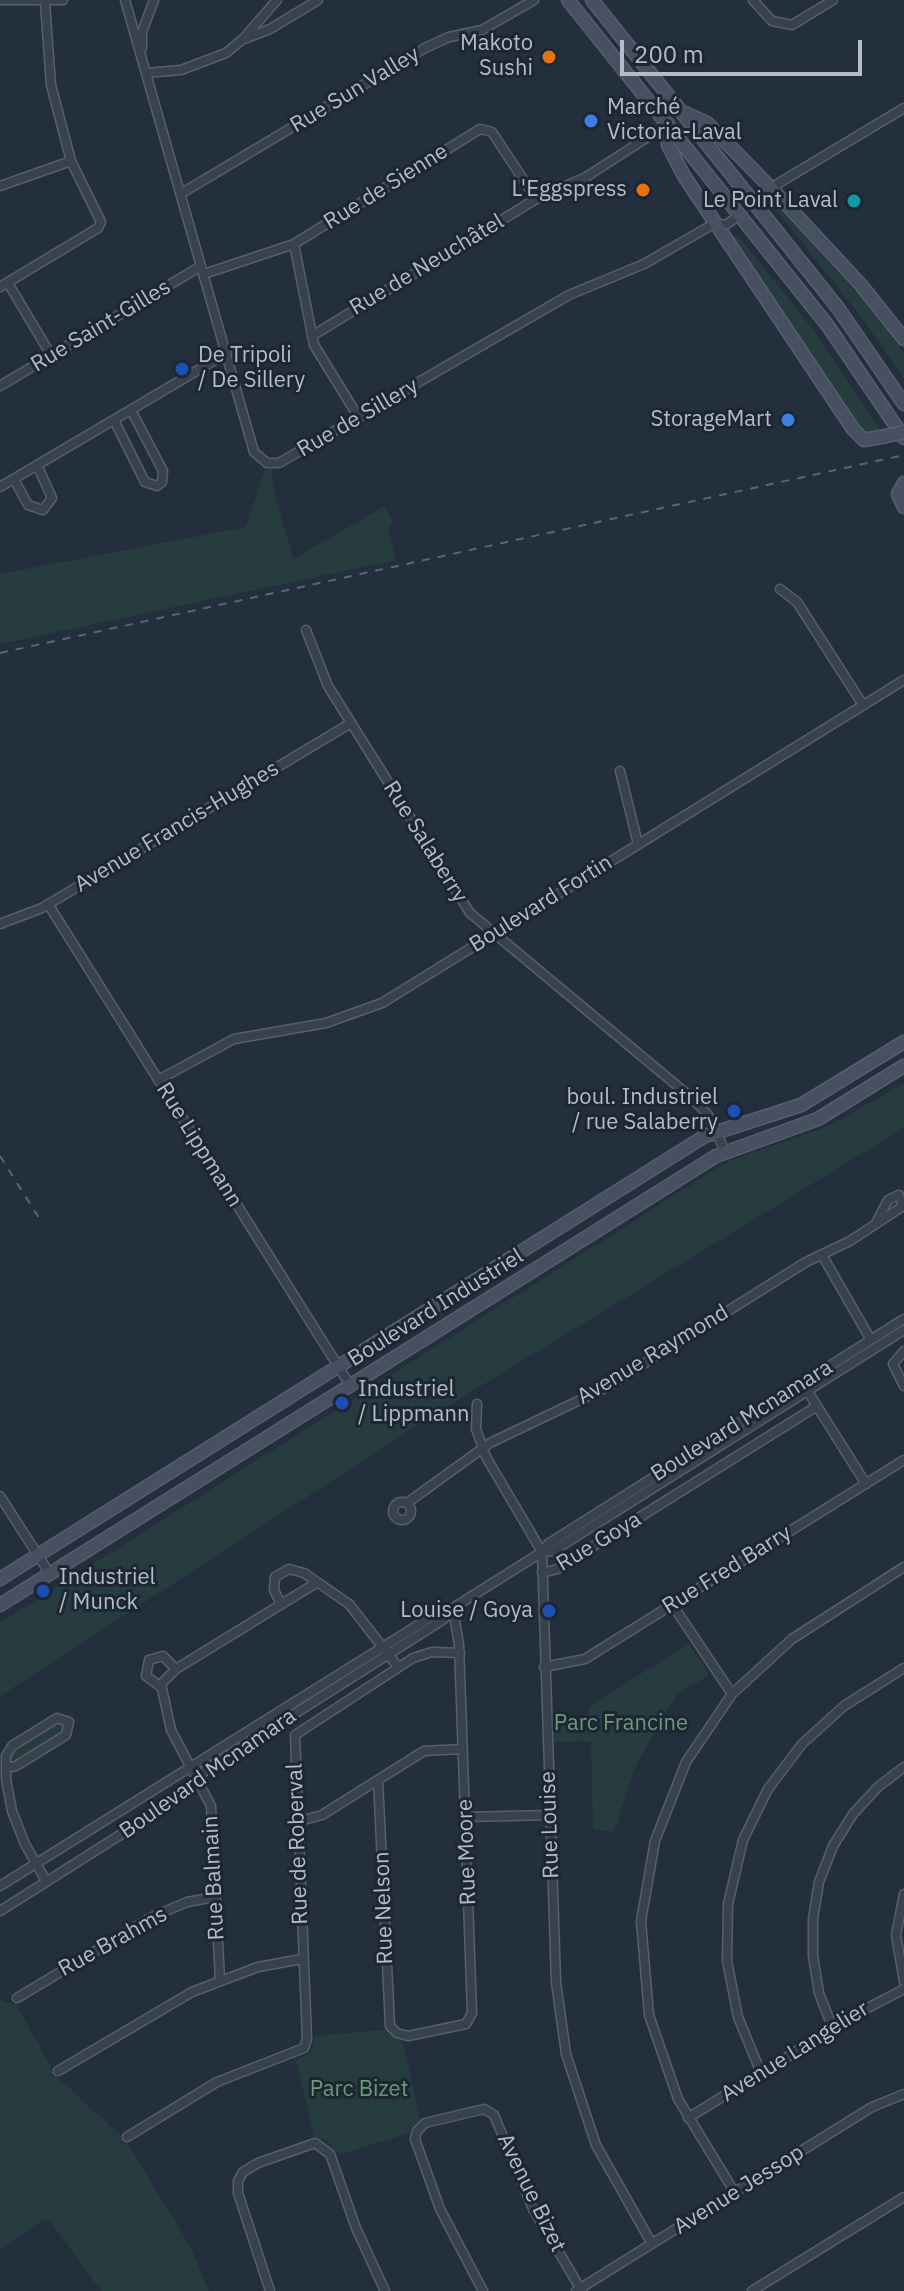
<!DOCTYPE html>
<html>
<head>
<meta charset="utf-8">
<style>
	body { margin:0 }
	#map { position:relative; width:904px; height:2291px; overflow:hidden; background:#242f3e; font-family:"IBM Plex Sans",sans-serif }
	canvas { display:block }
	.scale { position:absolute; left:620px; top:40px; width:242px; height:36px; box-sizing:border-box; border:4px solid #b4bcc9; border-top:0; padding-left:10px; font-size:24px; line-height:28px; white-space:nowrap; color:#b4bcc9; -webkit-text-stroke:6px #1d2633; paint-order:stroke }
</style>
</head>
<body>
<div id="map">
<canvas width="904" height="2291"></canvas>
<div class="scale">200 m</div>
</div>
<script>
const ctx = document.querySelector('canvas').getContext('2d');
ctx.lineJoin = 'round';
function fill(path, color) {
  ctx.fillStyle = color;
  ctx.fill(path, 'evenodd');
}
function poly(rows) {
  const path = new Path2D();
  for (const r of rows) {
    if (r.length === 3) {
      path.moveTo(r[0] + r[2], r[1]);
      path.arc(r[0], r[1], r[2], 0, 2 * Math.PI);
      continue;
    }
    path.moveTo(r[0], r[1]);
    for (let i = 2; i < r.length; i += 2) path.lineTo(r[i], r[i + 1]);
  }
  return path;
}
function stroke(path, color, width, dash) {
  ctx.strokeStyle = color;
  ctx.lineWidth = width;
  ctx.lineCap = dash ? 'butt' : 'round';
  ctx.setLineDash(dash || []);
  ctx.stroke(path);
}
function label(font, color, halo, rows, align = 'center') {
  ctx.font = font + ' "IBM Plex Sans",sans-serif';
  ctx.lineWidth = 6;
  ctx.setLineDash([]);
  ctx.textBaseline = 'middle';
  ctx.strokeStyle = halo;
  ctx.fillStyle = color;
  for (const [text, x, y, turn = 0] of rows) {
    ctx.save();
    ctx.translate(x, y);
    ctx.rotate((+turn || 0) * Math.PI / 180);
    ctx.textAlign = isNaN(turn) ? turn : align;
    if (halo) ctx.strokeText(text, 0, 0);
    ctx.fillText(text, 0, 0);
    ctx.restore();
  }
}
const green = poly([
	[774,203,871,308,904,353,904,379,862,318,772,205],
	[738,235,811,327,882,432,866,434,859,426,733,238],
	[267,463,272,465,273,487,293,559,385,506,392,521,388,529,396,560,0,644,0,574,246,527],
	[904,1083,904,1128,430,1417,0,1696,0,1623,727,1162,831,1125],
	[689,1643,709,1675,679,1693,666,1712,634,1770,614,1832,593,1829,591,1741,554,1742,554,1721,589,1719,589,1707],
	[58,1722,65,1723,65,1731,19,1760,11,1760,13,1750],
	[0,2000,16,2005,57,2077,125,2139,190,2246,209,2291,101,2291,50,2221,43,2220,0,2249],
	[384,2030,403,2043,420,2118,409,2133,338,2155,327,2140,314,2136,296,2060,311,2052,315,2036]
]);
const street = poly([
	[1,0,63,0],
	[125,0,254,452,267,463,279,463,569,295,644,264,710,226,727,224,740,215],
	[753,0,772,21,792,25,833,0],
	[244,39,270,29,318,0],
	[142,48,142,32,154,0],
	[146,73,181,70,226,53,243,39,277,0],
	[0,186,71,161],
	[182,193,425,48,449,37,482,30,534,0],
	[755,204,779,183,904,108],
	[294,244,314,345,359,418],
	[204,274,294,244,480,129,492,132,536,199],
	[8,283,51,355],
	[0,287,98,228,101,222,71,161,51,85,45,3],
	[312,336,536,199,586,177,668,124],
	[0,386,201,266],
	[114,420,145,482,157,486,162,482,163,471,131,410],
	[14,479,28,505,43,510,52,498,37,465],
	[0,487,227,353],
	[780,589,797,602,863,705],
	[306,630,328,686,470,913,693,1099,708,1115,725,1151],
	[620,771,638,844],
	[48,904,350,1385],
	[0,924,42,908,351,723],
	[158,1080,234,1039,326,1023,382,1003,904,680],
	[822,1255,871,1340],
	[904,1351,893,1364,904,1386],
	[805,1387,866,1484],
	[477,1404,476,1429,486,1457,542,1552,556,1982,566,2054,596,2145,652,2244],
	[0,1496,50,1574],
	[402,1511,9],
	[407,1503,490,1443,605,1388,806,1262,850,1241,903,1206,899,1195,888,1200,876,1223],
	[542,1552,553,1551,904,1330],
	[542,1573,557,1569,817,1406],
	[281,1604,274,1590,275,1577,289,1569,304,1573,349,1604,398,1667],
	[672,1604,732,1694],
	[544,1667,585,1659,904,1460],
	[161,1687,146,1676,149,1660,163,1656,176,1669],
	[6,1768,16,1766,66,1735,69,1722,57,1718,12,1746,6,1756,6,1777,7,1785,12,1811,25,1844,46,1881],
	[378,1780,390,2026,397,2033,408,2036,466,2024,472,2013,459,1645,453,1608],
	[466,1817,550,1815],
	[296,1822,322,1815,424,1751,463,1749],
	[0,1886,439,1612,453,1608],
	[904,1894,896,1935,904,1981],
	[0,1911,169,1804,206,1770,444,1619,453,1608,542,1552,548,1544,904,1319],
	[220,1980,211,1806,171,1730,161,1684,176,1669,316,1583],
	[17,1998,152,1917,187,1902,215,1897],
	[833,2029,819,1993,813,1956,813,1919,819,1882,833,1846,853,1814,878,1787,904,1767],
	[58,2071,192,1992,258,1967,302,1959],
	[761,2073,738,2017,727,1961,728,1904,743,1840,768,1789,802,1744,844,1706,904,1668],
	[688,2118,860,2012,904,1989],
	[127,2137,217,2082,304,2048,307,2039,295,1735,413,1658,432,1652,460,1653],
	[735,2193,678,2099,649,2015,641,1921,655,1841,686,1762,732,1694,792,1639,904,1567],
	[270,2291,238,2193,238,2181,243,2172,258,2163,315,2143,330,2154,356,2228,385,2291],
	[483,2291,440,2209,415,2139,417,2131,425,2123,484,2109,494,2115,533,2209,582,2291],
	[576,2291,872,2107,904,2094],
	[752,2291,904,2197]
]);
const secondary = poly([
	[568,0,828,326,904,438],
	[592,0,838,308,904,404],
	[685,113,707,123,772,189,861,285,904,339],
	[668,124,668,145,684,176,853,429,864,440,886,436],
	[904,483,898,494,904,507],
	[0,1579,705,1136,801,1105,904,1042],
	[0,1605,716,1156,818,1119,904,1066]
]);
const rail = poly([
	[0,653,904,455],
	[0,1156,39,1218]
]);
const secondaryBridge = poly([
	[886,436,904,432]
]);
const markers = [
	[549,57,8,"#e8710a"],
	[591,121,8,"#3f7fe0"],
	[643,190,8,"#e8710a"],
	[854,201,8,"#0f9aa8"],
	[182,369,8,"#1a4fb4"],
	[788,420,8,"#3f7fe0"],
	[734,1111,8,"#1a4fb4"],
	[342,1403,8,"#1a4fb4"],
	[43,1591,8,"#1a4fb4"],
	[549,1611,8,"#1a4fb4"]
];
const poiNames = [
	["Makoto",533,44],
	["Sushi",533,69],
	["Marché",607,108,"left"],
	["Victoria-Laval",607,133,"left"],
	["L'Eggspress",627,190],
	["Le Point Laval",838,201],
	["De Tripoli",198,356,"left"],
	["/ De Sillery",198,381,"left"],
	["StorageMart",772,420],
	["boul. Industriel",718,1098],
	["/ rue Salaberry",718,1123],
	["Industriel",358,1390,"left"],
	["/ Lippmann",358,1415,"left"],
	["Industriel",59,1578,"left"],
	["/ Munck",59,1603,"left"],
	["Louise / Goya",533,1611]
];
const streetNames = [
	["Rue Sun Valley",355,90,-31],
	["Rue de Sienne",386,187,-32],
	["Rue de Neuchâtel",427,265,-31],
	["Rue Saint-Gilles",101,326,-31],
	["Rue de Sillery",358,418,-30],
	["Avenue Francis-Hughes",177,827,-31],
	["Rue Salaberry",425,842,58],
	["Boulevard Fortin",541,904,-32],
	["Rue Lippmann",199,1145,58],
	["Boulevard Industriel",436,1308,-32],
	["Avenue Raymond",653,1355,-31],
	["Boulevard Mcnamara",742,1421,-32],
	["Rue Goya",599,1542,-31],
	["Rue Fred Barry",727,1570,-32],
	["Boulevard Mcnamara",208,1774,-35],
	["Rue Louise",550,1825,-92],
	["Rue de Roberval",298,1844,-92],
	["Rue Moore",467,1852,-92],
	["Rue Balmain",214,1878,-93],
	["Rue Nelson",384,1908,-92],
	["Rue Brahms",113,1942,-29],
	["Avenue Langelier",795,2052,-32],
	["Avenue Jessop",739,2190,-32],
	["Avenue Bizet",531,2193,64]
];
const parkNames = [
	["Parc Francine",621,1724],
	["Parc Bizet",359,2090]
];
fill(green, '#263c3f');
stroke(street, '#565f6c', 11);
stroke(secondary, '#565f6c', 15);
stroke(street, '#38414e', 8);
stroke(secondary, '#465061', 12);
stroke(rail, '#5a6575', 2, [8, 8]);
stroke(secondaryBridge, '#565f6c', 15, []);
stroke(secondaryBridge, '#465061', 12);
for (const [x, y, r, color] of markers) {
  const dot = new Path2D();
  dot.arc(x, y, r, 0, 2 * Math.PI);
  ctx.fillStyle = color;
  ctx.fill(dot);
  stroke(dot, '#1d2633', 3);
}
label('22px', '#b4bcc9', '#1d2633', poiNames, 'right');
label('22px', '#b4bcc9', '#1d2633', streetNames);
label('22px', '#6b9a76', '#1d2633', parkNames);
</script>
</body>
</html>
